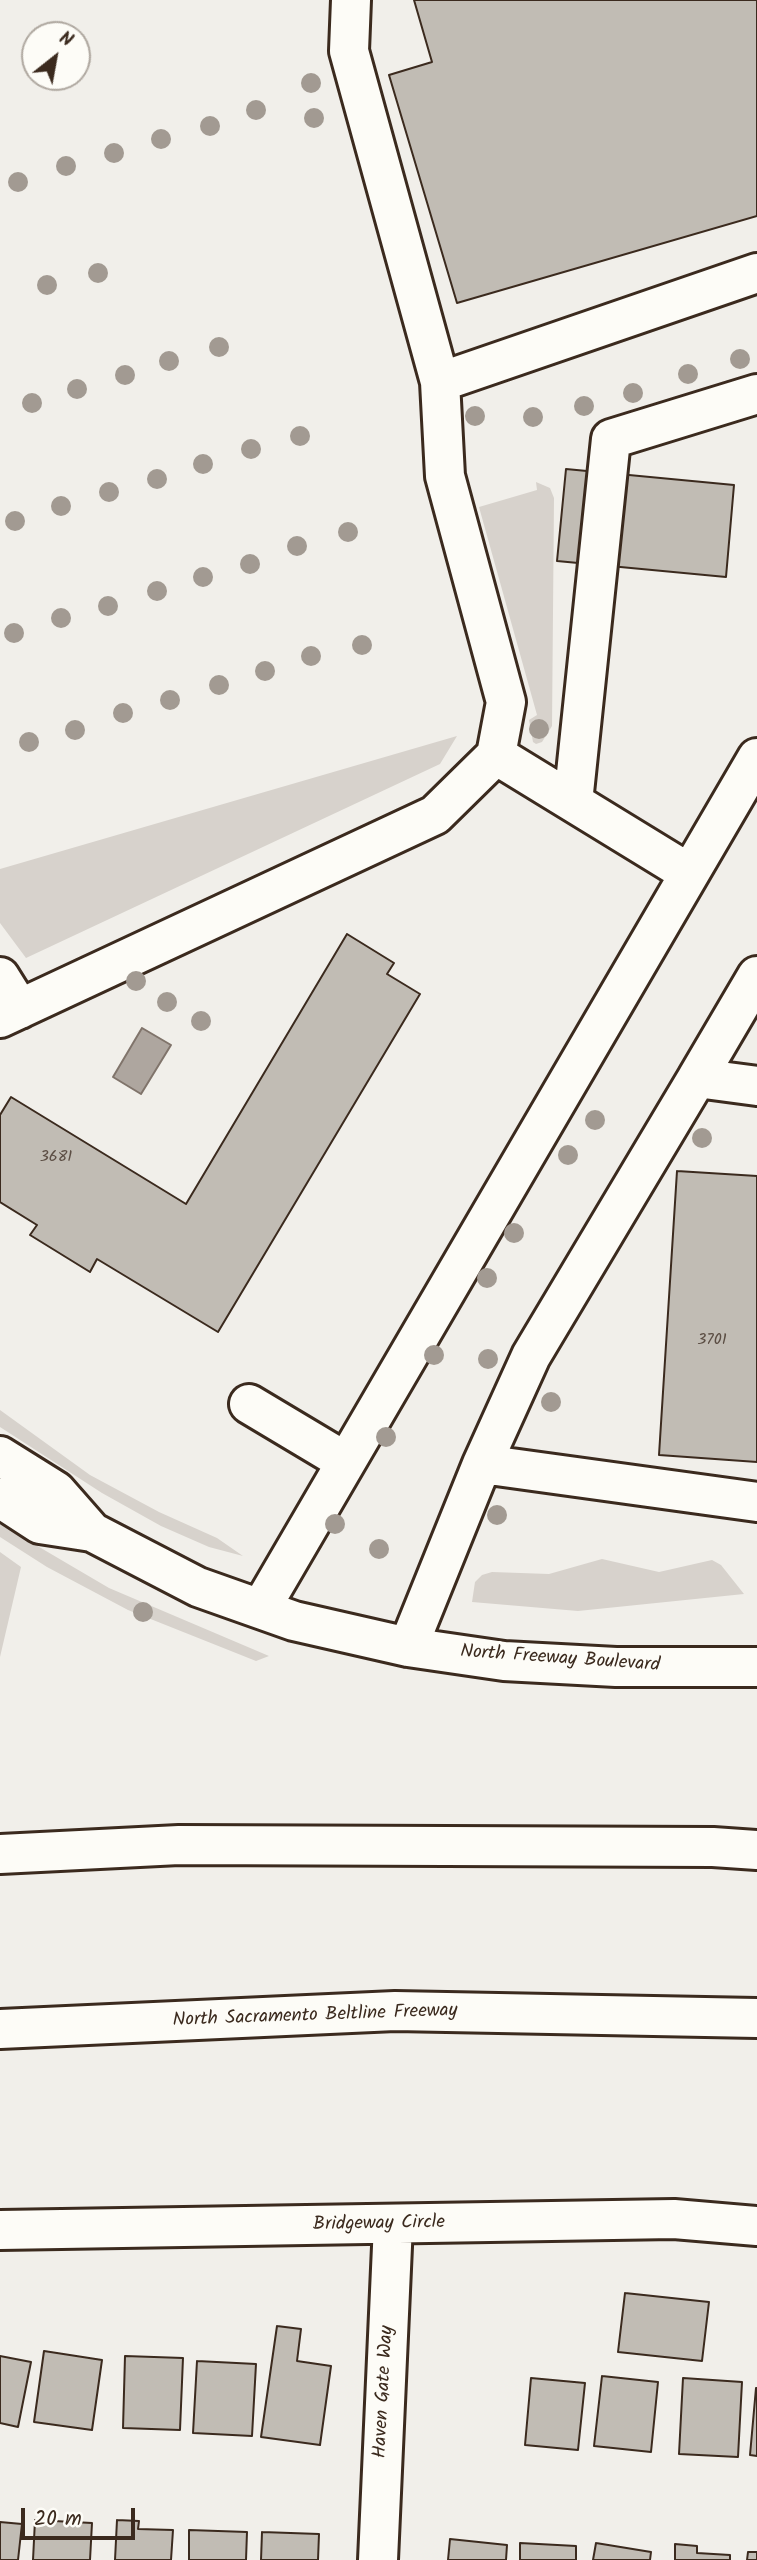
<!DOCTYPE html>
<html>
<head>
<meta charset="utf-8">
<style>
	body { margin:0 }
	#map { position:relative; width:757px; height:2560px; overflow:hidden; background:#f1efea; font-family:Kalam,sans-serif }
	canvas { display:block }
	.north { position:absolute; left:21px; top:21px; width:70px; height:70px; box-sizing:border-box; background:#fdfcf7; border:2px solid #afa8a0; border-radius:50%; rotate:31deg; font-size:19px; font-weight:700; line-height:28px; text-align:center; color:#3b2a1e }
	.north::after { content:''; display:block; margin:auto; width:24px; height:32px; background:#3b2a1e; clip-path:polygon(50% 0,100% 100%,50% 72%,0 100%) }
	.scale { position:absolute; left:21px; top:2508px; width:114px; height:32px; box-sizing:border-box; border:4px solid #3b2a1e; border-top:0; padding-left:9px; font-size:21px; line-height:24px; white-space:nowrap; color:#3b2a1e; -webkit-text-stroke:5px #fdfcf7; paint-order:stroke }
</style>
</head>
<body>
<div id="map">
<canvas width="757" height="2560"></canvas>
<div class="north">N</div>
<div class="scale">20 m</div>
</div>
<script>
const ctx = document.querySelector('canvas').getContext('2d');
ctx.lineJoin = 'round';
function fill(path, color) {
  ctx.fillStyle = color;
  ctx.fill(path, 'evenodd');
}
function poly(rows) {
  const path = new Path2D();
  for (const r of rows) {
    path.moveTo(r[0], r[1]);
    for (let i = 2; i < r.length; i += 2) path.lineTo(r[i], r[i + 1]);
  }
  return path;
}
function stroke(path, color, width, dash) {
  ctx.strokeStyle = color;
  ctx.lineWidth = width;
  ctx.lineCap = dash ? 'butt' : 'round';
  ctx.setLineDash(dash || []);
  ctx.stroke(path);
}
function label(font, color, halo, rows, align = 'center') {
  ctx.font = font + ' Kalam,sans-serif';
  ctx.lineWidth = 6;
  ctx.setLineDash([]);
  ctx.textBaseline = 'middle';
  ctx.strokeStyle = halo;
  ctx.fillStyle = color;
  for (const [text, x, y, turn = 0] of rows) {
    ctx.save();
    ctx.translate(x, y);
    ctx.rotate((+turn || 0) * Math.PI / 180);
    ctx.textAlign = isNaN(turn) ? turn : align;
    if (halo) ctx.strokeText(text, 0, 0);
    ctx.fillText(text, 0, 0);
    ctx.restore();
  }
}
const green = poly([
	[536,482,550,488,554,498,552,726,542,742,536,744,533,742,529,720,537,715,479,507,537,490],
	[457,736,440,764,26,958,0,923,0,869],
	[0,1410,90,1475,159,1512,217,1538,243,1556,209,1547,161,1526,102,1493,0,1427],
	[0,1524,109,1588,269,1656,256,1661,128,1610,47,1567,0,1537],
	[0,1552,21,1567,0,1657],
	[602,1559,659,1572,712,1560,721,1565,744,1594,578,1611,472,1602,475,1582,482,1575,492,1572,549,1574]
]);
const water = poly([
	[142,1028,171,1045,141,1094,113,1077,142,1028]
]);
const building = poly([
	[414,0,757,0,757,216,457,303,389,75,432,62,414,0],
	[566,469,734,485,726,577,557,561,566,469],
	[347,934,394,963,387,974,420,994,218,1332,97,1259,90,1272,30,1235,37,1225,0,1202,0,1115,11,1097,186,1204,347,934],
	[677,1171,757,1176,757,1462,659,1455,677,1171],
	[625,2293,709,2302,702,2361,618,2352,625,2293],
	[277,2326,301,2329,297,2361,331,2366,320,2445,261,2437,277,2326],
	[44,2351,102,2360,92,2430,34,2422,44,2351],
	[0,2356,31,2362,18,2427,0,2423,0,2356],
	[125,2356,183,2358,180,2430,123,2428,125,2356],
	[197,2361,256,2364,252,2436,193,2433,197,2361],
	[602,2376,658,2382,651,2452,594,2446,602,2376],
	[531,2378,585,2383,578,2450,525,2445,531,2378],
	[683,2378,742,2382,738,2457,679,2454,683,2378],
	[756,2388,757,2388,757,2456,750,2455,756,2388],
	[35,2520,92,2523,90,2560,33,2560,35,2520],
	[117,2520,139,2521,138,2529,173,2530,171,2560,115,2560,117,2520],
	[0,2522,22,2524,18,2560,0,2560,0,2522],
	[189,2530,247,2532,246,2560,189,2560,189,2530],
	[262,2532,319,2534,318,2560,261,2560,262,2532],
	[450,2539,507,2545,506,2560,448,2560,450,2539],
	[520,2543,576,2546,576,2560,520,2560,520,2543],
	[596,2543,651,2552,650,2560,593,2560,596,2543],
	[675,2544,697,2546,697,2553,730,2555,730,2560,675,2560,675,2544],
	[748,2552,757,2552,757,2560,747,2560,748,2552]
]);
const minor = poly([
	[440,382,757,273],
	[496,755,687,872],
	[573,802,611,439,757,394],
	[0,977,20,1009],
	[0,1018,435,815,496,755,506,702,445,476,440,382,349,51,351,0],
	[697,1078,757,976],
	[249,1404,346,1462],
	[0,1456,56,1491,92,1532],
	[482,1464,757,1502],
	[0,1498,40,1524,92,1532,198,1587,294,1621,408,1647,504,1661,616,1667,757,1667],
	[261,1608,757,758],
	[408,1647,482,1464,531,1356,697,1078,757,1086],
	[0,2230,674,2219,757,2226],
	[378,2560,393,2224]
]);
const highway = poly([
	[0,1854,179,1845,713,1847,757,1850],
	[0,2029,395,2011,757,2018]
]);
const trees = [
	[311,83],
	[256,110],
	[314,118],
	[210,126],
	[161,139],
	[114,153],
	[66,166],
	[18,182],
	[98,273],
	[47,285],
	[219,347],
	[740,359],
	[169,361],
	[688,374],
	[125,375],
	[77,389],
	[633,393],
	[32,403],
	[584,406],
	[475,416],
	[533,417],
	[300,436],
	[251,449],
	[203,464],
	[157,479],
	[109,492],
	[61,506],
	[15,521],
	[348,532],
	[297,546],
	[250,564],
	[203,577],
	[157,591],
	[108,606],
	[61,618],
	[14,633],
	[362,645],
	[311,656],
	[265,671],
	[219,685],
	[170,700],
	[123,713],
	[539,729],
	[75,730],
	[29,742],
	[136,981],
	[167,1002],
	[201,1021],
	[595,1120],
	[702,1138],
	[568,1155],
	[514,1233],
	[487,1278],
	[434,1355],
	[488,1359],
	[551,1402],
	[386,1437],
	[497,1515],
	[335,1524],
	[379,1549],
	[143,1612]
];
const numberNames = [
	["3681",56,1158],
	["3701",712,1341]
];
const streetNames = [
	["North Freeway Boulevard",560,1660,4],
	["North Sacramento Beltline Freeway",315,2017,-2],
	["Bridgeway Circle",379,2225,-1],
	["Haven Gate Way",385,2392,-87]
];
fill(green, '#d7d2cc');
fill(water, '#aea69f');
stroke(water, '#80746b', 2);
fill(building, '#c1bcb4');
stroke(building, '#3b2a1e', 2);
stroke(minor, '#3b2a1e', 44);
stroke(highway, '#3b2a1e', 44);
stroke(minor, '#fdfcf7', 38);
stroke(highway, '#fdfcf7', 38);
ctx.fillStyle = '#a29a92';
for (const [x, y] of trees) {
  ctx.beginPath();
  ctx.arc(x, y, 10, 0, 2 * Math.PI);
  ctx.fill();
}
label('16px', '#5c4e44', null, numberNames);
label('19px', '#3b2a1e', '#fdfcf7', streetNames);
</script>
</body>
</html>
